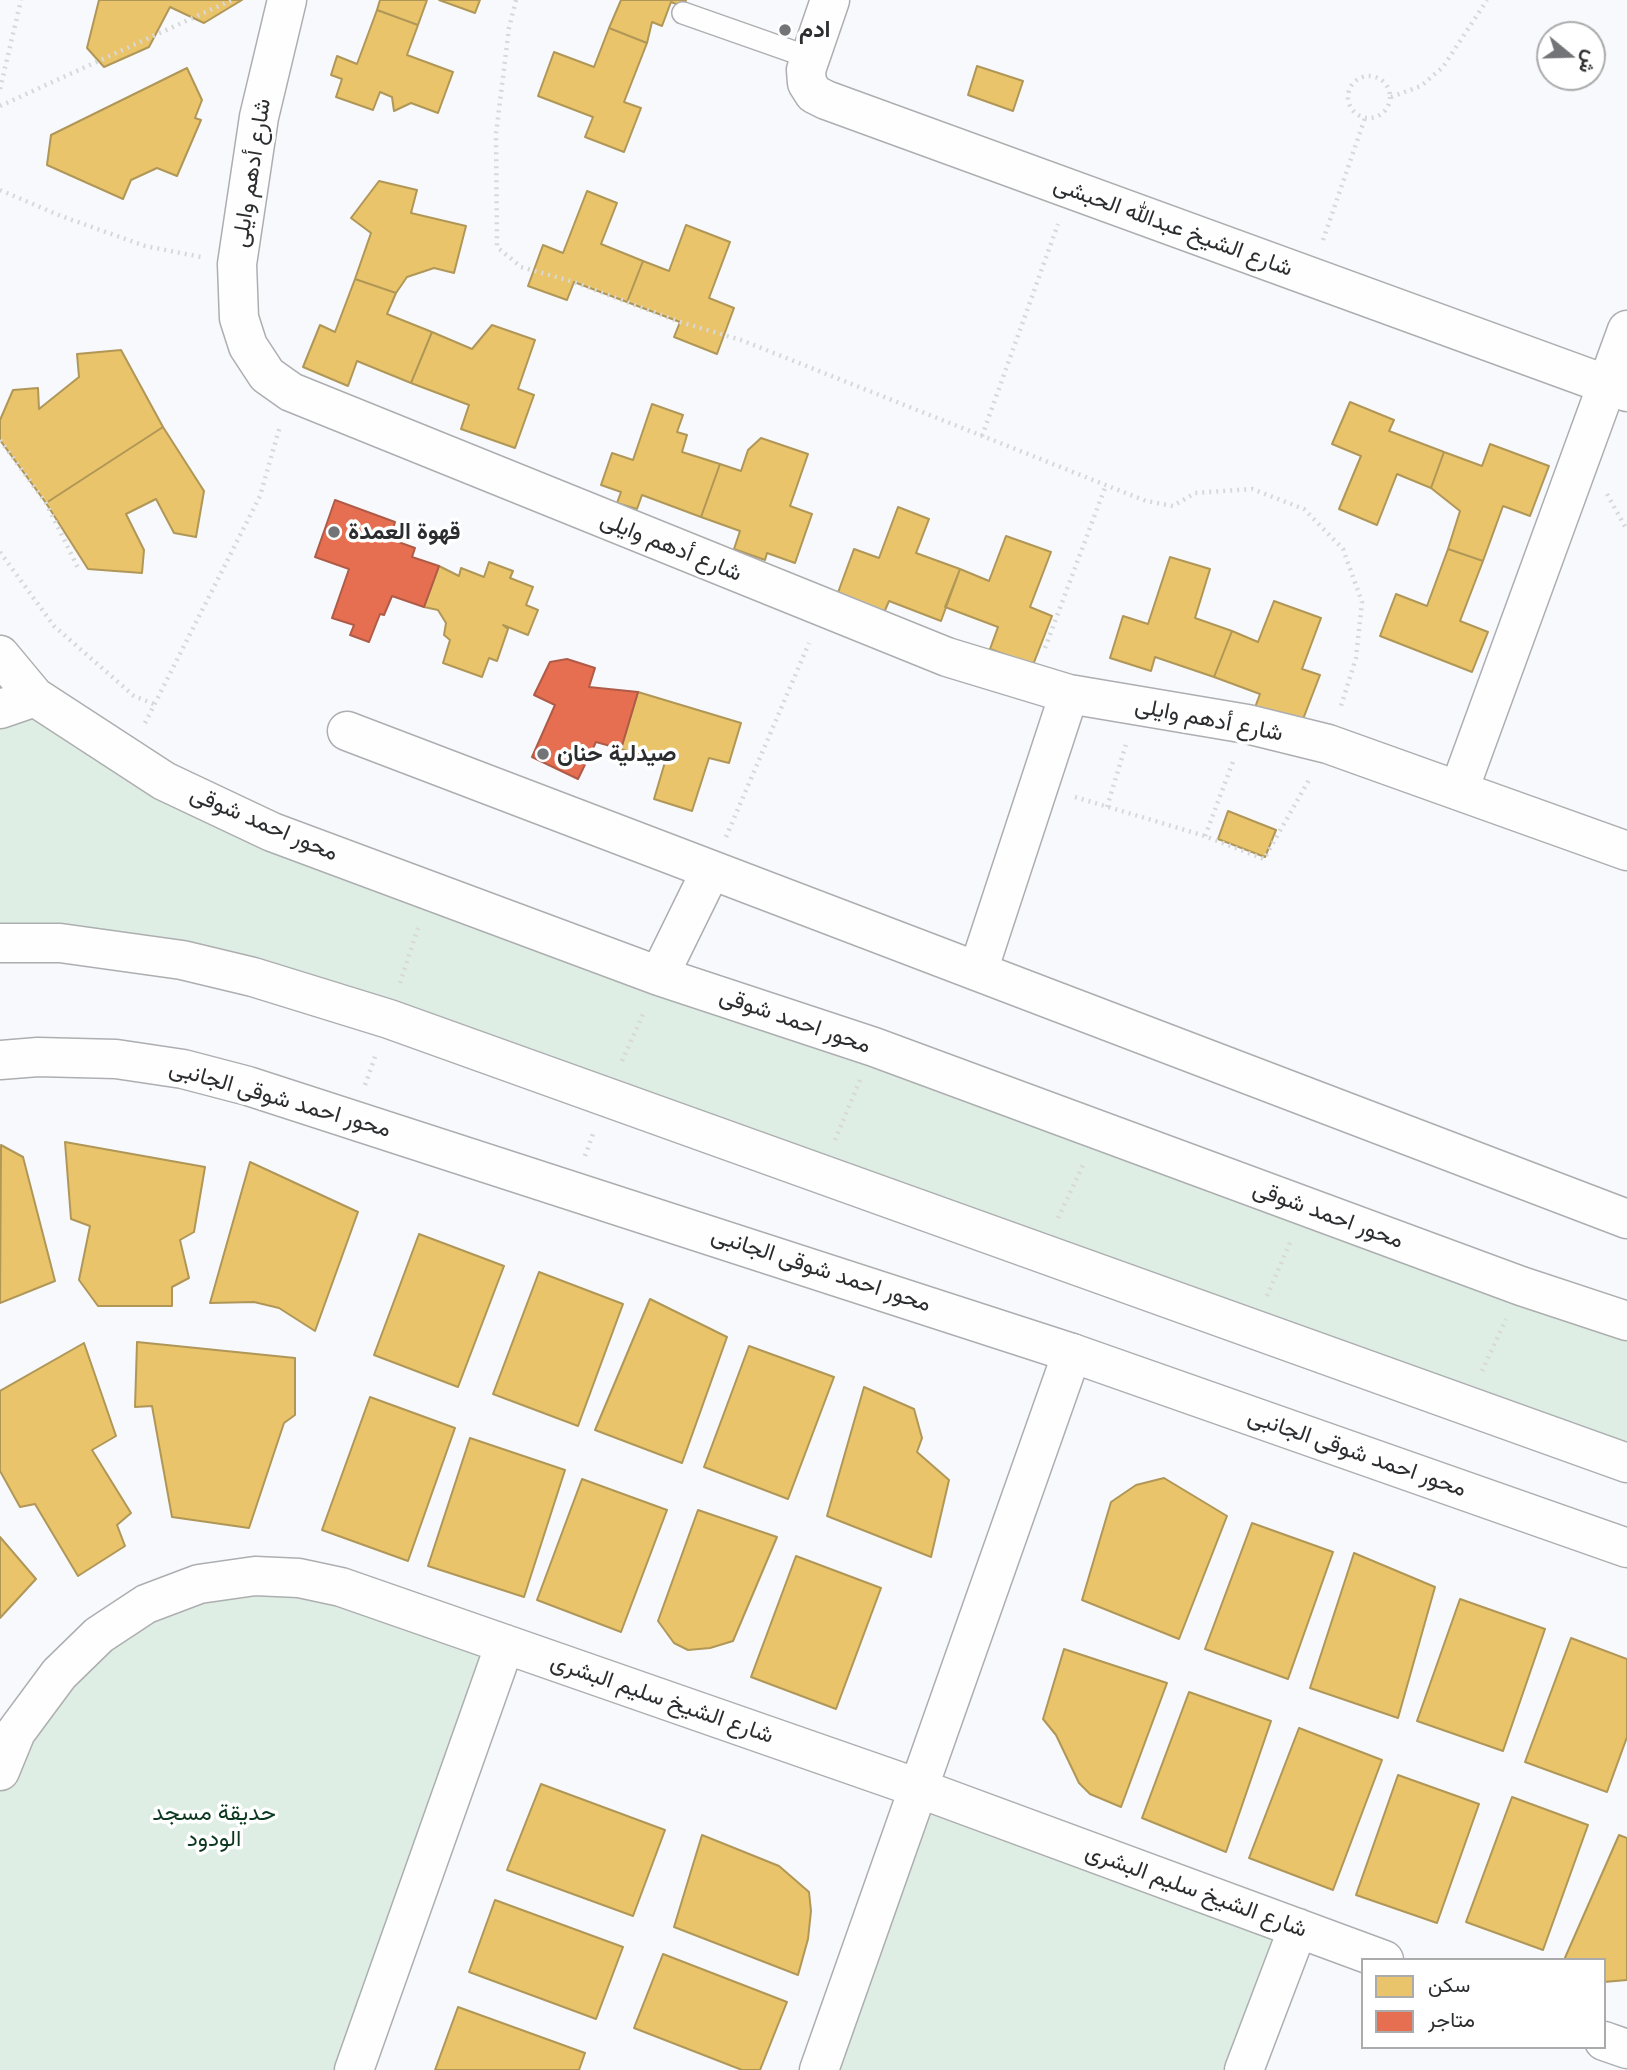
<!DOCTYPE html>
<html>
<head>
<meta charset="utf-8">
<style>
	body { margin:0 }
	#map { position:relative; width:1627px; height:2070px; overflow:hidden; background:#f7f9fc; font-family:"Open Sans",Vazirmatn,sans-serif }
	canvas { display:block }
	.legend { position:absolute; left:1361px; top:1958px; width:245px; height:91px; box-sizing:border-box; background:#fff; border:2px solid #ababac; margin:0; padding:9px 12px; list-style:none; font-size:21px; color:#2c2d2f }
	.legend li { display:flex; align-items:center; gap:14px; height:35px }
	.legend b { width:35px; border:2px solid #ababac }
	.north { position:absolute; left:1536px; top:21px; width:70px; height:70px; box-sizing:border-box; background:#fff; border:2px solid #ababac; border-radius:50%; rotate:109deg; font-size:19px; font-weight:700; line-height:28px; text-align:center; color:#2c2d2f }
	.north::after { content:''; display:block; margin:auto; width:24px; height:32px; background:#737477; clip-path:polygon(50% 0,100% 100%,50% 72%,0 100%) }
</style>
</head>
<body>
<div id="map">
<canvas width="1627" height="2070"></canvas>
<ul class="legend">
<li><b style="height:19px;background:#e9c46a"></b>سكن</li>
<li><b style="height:19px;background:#e76f51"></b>متاجر</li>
</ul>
<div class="north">ش</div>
</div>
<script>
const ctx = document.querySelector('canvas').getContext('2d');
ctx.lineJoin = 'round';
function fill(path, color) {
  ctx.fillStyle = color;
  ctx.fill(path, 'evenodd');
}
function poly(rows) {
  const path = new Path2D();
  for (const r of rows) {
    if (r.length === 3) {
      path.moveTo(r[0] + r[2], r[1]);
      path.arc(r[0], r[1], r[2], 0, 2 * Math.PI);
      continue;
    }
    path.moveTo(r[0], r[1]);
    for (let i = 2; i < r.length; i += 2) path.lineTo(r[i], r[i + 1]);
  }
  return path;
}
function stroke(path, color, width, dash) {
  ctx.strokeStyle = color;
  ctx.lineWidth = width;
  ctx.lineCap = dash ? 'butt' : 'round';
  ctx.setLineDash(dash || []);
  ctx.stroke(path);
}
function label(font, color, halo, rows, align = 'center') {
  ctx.font = font + ' "Open Sans",Vazirmatn,sans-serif';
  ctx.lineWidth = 7;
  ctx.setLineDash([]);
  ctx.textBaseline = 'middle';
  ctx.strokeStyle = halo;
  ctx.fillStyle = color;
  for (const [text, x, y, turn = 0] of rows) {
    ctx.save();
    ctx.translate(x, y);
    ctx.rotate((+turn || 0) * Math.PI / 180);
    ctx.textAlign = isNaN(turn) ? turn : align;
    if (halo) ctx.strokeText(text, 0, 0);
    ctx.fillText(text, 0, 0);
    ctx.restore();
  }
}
const green = poly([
	[0,655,164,781,1627,1321,1627,1463,389,1019,0,943],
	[255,1576,505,1644,354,2070,0,2070,0,1771,99,1635],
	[918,1788,1298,1928,1244,2070,819,2070]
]);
const homes = poly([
	[99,0,242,0,204,23,170,7,149,47,104,67,87,48,99,0],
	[380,0,427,0,418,25,377,10,380,0],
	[439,0,480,0,475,13,439,0],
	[621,0,686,0,684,7,671,2,662,26,652,22,647,43,609,28,621,0],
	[377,10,418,25,407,55,453,72,438,113,411,103,394,111,392,97,380,92,373,110,336,97,342,79,331,75,337,56,357,64,377,10],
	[609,28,647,43,624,102,641,108,624,152,585,137,593,117,538,96,554,52,594,67,609,28],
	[977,66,1023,81,1013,111,968,95,977,66],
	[187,68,202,100,195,118,201,120,177,176,157,168,131,180,123,199,47,165,51,135,187,68],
	[379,181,417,190,411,213,466,226,454,273,434,268,407,277,396,293,355,279,371,233,351,218,379,181],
	[587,191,617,203,601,244,643,261,627,302,574,282,567,300,528,286,543,245,563,253,587,191],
	[686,225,730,242,709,298,734,308,717,354,674,337,680,322,627,302,643,261,669,271,686,225],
	[355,279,396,293,387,314,432,332,411,383,357,361,348,386,303,367,320,325,335,332,355,279],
	[492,325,535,340,518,389,534,395,515,448,461,429,469,405,411,383,432,332,472,349,492,325],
	[121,350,163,427,46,503,0,440,0,420,13,390,38,388,39,409,79,377,77,354,121,350],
	[1350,402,1394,420,1389,431,1444,452,1431,488,1397,474,1377,525,1339,509,1361,456,1332,444,1350,402],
	[652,404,683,415,677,432,687,435,682,452,720,464,701,517,642,495,637,509,617,503,621,492,601,485,612,453,633,460,652,404],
	[163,427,204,491,196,537,174,533,156,499,126,514,144,550,142,573,88,569,46,503,163,427],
	[761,438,808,454,790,506,812,514,795,563,767,553,765,560,734,549,740,531,701,517,720,464,741,471,748,450,761,438],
	[1490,444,1549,466,1530,516,1503,506,1483,561,1448,549,1460,511,1431,488,1444,452,1482,466,1490,444],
	[898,507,929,519,916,553,960,569,941,621,889,601,883,615,836,598,854,549,879,558,898,507],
	[1006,536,1051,552,1030,607,1052,616,1033,665,990,649,998,627,945,607,960,569,989,581,1006,536],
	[1448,549,1483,561,1460,621,1488,632,1472,672,1380,636,1396,594,1427,606,1448,549],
	[1170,557,1210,569,1195,618,1232,631,1214,677,1155,657,1151,671,1110,658,1123,616,1148,624,1170,557],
	[489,562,513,571,510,578,533,587,526,605,538,610,528,635,503,625,508,629,497,661,489,658,482,677,443,663,450,640,444,635,446,623,438,610,424,607,439,566,459,576,461,568,484,577,489,562],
	[1274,601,1321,618,1302,669,1320,675,1300,727,1254,710,1260,694,1214,677,1232,631,1258,642,1274,601],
	[638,692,741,723,729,763,709,758,692,811,654,799,665,762,621,749,638,692],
	[1228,811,1276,830,1265,857,1218,839,1228,811],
	[65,1142,205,1167,194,1232,180,1240,189,1278,172,1287,172,1306,98,1306,79,1280,90,1226,71,1219,65,1142],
	[1,1145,23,1157,55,1281,0,1303,1,1145],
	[250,1162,358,1212,315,1331,279,1308,254,1302,210,1303,250,1162],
	[419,1234,504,1266,458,1387,374,1355,419,1234],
	[539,1272,623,1304,578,1426,493,1394,539,1272],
	[650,1299,727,1337,682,1463,595,1430,650,1299],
	[137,1342,295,1358,295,1415,284,1423,249,1528,172,1517,152,1406,135,1407,137,1342],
	[84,1343,116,1436,92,1450,131,1513,117,1525,125,1546,78,1576,35,1504,20,1507,0,1471,0,1391,84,1343],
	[749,1346,834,1377,788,1499,704,1467,749,1346],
	[864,1387,914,1409,922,1438,917,1452,949,1480,931,1557,827,1516,864,1387],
	[370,1397,455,1428,408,1561,322,1530,370,1397],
	[470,1438,565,1470,524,1597,428,1566,470,1438],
	[1164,1478,1227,1516,1179,1639,1082,1600,1111,1502,1136,1485,1164,1478],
	[582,1479,667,1510,621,1632,537,1600,582,1479],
	[698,1510,777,1537,733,1641,710,1648,688,1650,674,1643,658,1621,698,1510],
	[1252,1523,1333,1552,1288,1679,1205,1649,1252,1523],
	[0,1537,36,1579,0,1618,0,1537],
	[1354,1553,1435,1587,1398,1718,1310,1688,1354,1553],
	[796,1556,881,1588,836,1709,751,1677,796,1556],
	[1460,1599,1545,1629,1503,1751,1417,1721,1460,1599],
	[1571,1638,1627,1659,1627,1737,1607,1792,1525,1762,1571,1638],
	[1064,1649,1167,1683,1121,1807,1090,1794,1079,1783,1056,1735,1043,1719,1064,1649],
	[1189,1692,1271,1721,1226,1852,1142,1818,1189,1692],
	[1299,1728,1382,1760,1333,1890,1249,1858,1299,1728],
	[1398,1775,1479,1804,1437,1923,1356,1895,1398,1775],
	[541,1784,665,1830,633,1916,507,1870,541,1784],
	[1512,1797,1588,1825,1543,1950,1466,1922,1512,1797],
	[702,1835,779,1866,809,1892,811,1911,808,1939,798,1975,674,1927,702,1835],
	[1619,1835,1627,1838,1627,1980,1604,1982,1604,1960,1564,1960,1619,1835],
	[495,1900,623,1947,596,2019,469,1972,495,1900],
	[663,1954,787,2002,760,2070,742,2070,634,2028,663,1954],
	[458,2007,585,2053,579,2070,435,2070,458,2007]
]);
const shops = poly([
	[335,500,395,522,390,539,415,548,412,557,439,566,424,607,392,596,384,615,380,614,369,642,350,635,354,625,332,618,349,569,315,557,335,500],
	[567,659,595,668,589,687,638,692,621,749,596,742,578,779,532,757,555,705,534,695,550,662,567,659]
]);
const path = poly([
	[516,0,509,28,496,134,497,247,521,267,574,282,680,322,741,340,1146,501,1173,506,1195,493,1252,489,1304,509,1343,549,1362,602,1356,658,1340,709],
	[1369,97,21],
	[0,89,21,0],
	[1391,97,1421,86,1443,67,1487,0],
	[0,106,232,0],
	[0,190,61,216,145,246,201,257],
	[1323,240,1365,118],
	[982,436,1058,224],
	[0,440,46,503,79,570],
	[1607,494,1627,530],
	[0,552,54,626,134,696,154,704],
	[1045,648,1106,485],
	[145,723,260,496,280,426],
	[1075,797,1205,836,1264,859,1310,778],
	[1107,807,1127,741],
	[1205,836,1234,759],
	[726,837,809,643],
	[400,983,418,928],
	[622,1061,644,1012],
	[365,1085,376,1054],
	[835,1140,860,1080],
	[585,1156,594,1131],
	[1058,1218,1084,1163],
	[1267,1296,1291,1240],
	[1482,1371,1506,1319]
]);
const lane = poly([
	[683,13,811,58]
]);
const street = poly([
	[287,0,259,117,237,264,239,318,248,346,267,375,291,392,947,657,1069,694,1247,724,1328,744,1627,851],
	[830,0,806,70,807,83,814,94,826,100,1627,392],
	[1459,790,1627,330],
	[978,971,1069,694],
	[0,1771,16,1732,59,1674,99,1635,146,1604,199,1584,255,1576,299,1578,341,1587,918,1788,1384,1960],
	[1604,2041,1627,2049],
	[354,2070,505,1644],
	[819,2070,1072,1353],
	[1244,2070,1298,1928]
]);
const secondary = poly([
	[0,655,35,697,164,781,272,832,659,976,874,1047,1521,1286,1627,1321],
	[0,709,35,697],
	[347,731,1627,1219],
	[0,943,60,943,182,960,253,977,389,1019,1627,1463],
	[659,976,711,870],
	[0,1060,38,1057,116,1059,183,1069,248,1086,1072,1353,1627,1548]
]);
const markers = [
	[785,30,7,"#737477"],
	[334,532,7,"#737477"],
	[543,754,7,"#737477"]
];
const poiNames = [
	["ادم",799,30],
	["قهوة العمدة",348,532],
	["صيدلية حنان",557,754]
];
const streetNames = [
	["شارع أدهم وايلى",252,173,-81],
	["شارع الشيخ عبدالله الحبشى",1173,227,20],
	["شارع أدهم وايلى",671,547,22],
	["شارع أدهم وايلى",1209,720,11],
	["محور احمد شوقى",264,824,23],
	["محور احمد شوقى",795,1021,19],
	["محور احمد شوقى الجانبى",280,1099,16],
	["محور احمد شوقى",1328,1215,20],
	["محور احمد شوقى الجانبى",821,1270,18],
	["محور احمد شوقى الجانبى",1357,1453,19],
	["شارع الشيخ سليم البشرى",662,1699,19],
	["شارع الشيخ سليم البشرى",1196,1891,20]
];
const parkNames = [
	["حديقة مسجد",214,1813],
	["الودود",214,1839]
];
fill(green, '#deeee4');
fill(homes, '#e9c46a');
stroke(homes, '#b09758', 2);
fill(shops, '#e76f51');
stroke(shops, '#af5b47', 2);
stroke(lane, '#adaeb0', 24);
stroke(street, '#adaeb0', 41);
stroke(secondary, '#adaeb0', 41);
stroke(path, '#d8d8d9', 4.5, [2, 5]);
stroke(lane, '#fefeff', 21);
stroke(street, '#fefeff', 38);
stroke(secondary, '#fefeff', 38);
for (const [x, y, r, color] of markers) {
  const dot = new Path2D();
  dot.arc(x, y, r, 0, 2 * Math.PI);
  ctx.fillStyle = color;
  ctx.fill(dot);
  stroke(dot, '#fff', 2.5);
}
label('bold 23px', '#2c2d2f', '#fff', poiNames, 'left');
label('23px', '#2c2d2f', '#fff', streetNames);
label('23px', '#0c381f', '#fff', parkNames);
</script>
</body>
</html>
